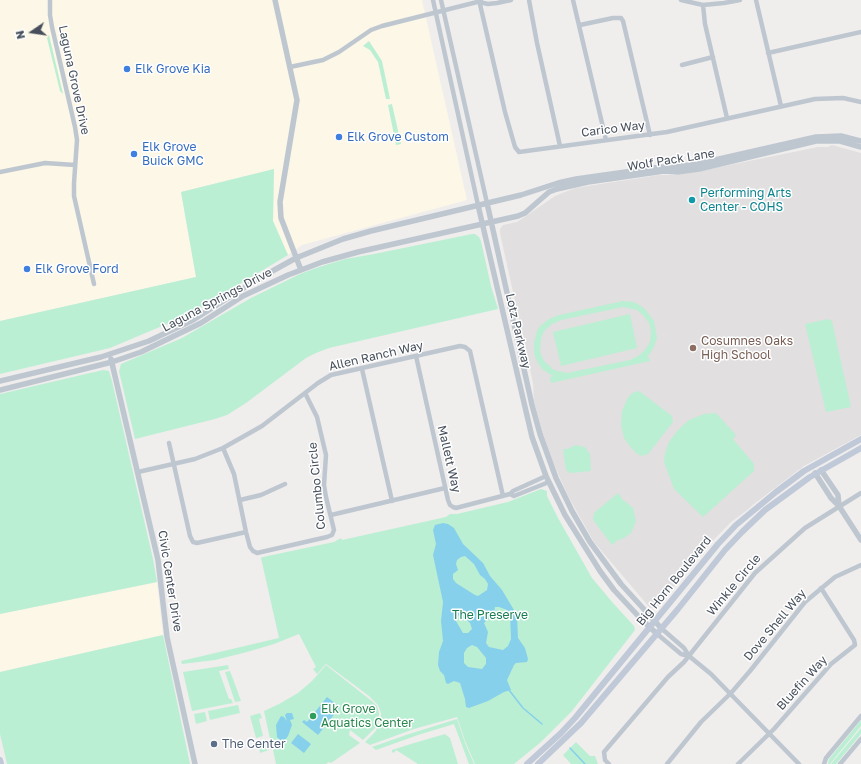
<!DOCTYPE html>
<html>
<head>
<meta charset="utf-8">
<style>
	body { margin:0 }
	#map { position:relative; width:861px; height:764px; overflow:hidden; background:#f0eded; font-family:"Golos Text",sans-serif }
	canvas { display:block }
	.north { position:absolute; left:12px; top:12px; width:40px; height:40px; -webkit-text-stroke:3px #fff; paint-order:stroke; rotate:257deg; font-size:11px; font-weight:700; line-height:16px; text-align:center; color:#464f5b }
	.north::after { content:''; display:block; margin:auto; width:14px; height:18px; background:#464f5b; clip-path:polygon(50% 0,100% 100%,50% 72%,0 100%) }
</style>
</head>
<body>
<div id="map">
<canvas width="861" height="764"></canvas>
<div class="north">N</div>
</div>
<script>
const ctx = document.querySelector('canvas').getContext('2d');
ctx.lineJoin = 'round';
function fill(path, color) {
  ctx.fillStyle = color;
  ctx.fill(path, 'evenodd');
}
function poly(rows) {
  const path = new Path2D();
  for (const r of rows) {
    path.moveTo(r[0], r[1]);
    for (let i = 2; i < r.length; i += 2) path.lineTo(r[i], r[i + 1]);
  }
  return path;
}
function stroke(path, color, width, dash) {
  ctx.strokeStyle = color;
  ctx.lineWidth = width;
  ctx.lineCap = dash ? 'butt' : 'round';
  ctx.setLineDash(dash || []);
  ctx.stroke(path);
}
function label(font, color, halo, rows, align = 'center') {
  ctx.font = font + ' "Golos Text",sans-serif';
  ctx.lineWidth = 3;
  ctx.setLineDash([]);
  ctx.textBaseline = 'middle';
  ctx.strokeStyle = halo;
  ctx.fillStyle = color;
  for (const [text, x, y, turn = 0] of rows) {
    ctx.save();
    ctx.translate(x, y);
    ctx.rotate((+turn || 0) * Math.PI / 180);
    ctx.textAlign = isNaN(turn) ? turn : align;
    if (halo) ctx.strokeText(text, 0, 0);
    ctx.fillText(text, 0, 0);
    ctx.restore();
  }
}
const commercial = poly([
	[0,0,422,0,467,200,302,245,288,255,273,221,274,169,181,192,196,277,0,321],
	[157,582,163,635,0,672,0,614]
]);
const education = poly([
	[832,145,861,153,861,435,804,466,754,504,746,511,731,522,701,553,659,606,655,608,650,608,594,542,568,496,552,460,542,431,534,401,533,383,500,233,500,229,503,225,517,222,555,196,575,188,659,175,676,175,685,174,818,147,828,147]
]);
const green = poly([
	[49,35,63,94,60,91,47,38],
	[369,41,382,61,390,99,386,99,378,62,370,50,363,46],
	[392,104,401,144,396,145,388,105],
	[274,169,273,221,288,255,188,315,110,348,0,374,0,321,196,277,181,192],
	[472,234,475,234,479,237,481,241,491,286,498,309,329,348,316,353,306,358,246,403,227,415,215,419,135,439,119,371,121,364,182,338,251,298,300,274,316,268,345,259,374,254],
	[623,301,634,302,644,308,654,321,657,338,653,349,648,356,650,361,551,383,550,377,553,376,542,369,536,359,534,354,534,342,537,331,540,326,549,319,559,315],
	[623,307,637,310,644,316,649,323,651,332,650,342,645,350,638,356,630,360,567,373,554,370,544,361,540,352,541,338,545,330,552,324,561,320],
	[630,314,637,348,561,366,553,332],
	[828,319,832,321,851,407,826,412,805,324],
	[103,370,109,371,112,381,153,559,157,582,0,614,0,394],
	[639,391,672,416,673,422,648,454,641,456,636,453,628,444,624,438,621,425,622,411,627,399,632,393],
	[716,413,736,435,733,439,754,464,754,471,703,517,674,489,664,462,665,453,669,442,678,430,689,420,704,414],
	[575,445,585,447,590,454,591,471,570,473,566,470,563,449,568,449],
	[541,489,547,491,547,496,558,518,592,578,613,603,634,626,635,630,572,711,541,742,514,764,475,764,465,741,457,717,414,729,370,745,365,742,375,732,381,721,381,713,378,705,369,696,326,664,317,674,313,669,316,667,299,634,274,644,247,652,215,660,182,664,181,661,279,638,261,558,263,557,334,542,341,538,342,540,446,517,450,514,457,514,508,502],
	[618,493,623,500,626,502,633,508,636,521,631,533,624,538,618,540,612,545,593,520,594,513],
	[163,635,190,764,7,764,0,734,0,672],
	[228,665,229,669,219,671,229,699,231,699,233,703,192,711,183,672],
	[326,665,373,702,377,706,379,713,379,720,377,726,363,740,350,730,349,735,360,743,331,763,329,762,326,764,276,764,273,750,274,749,274,747,272,748,264,711,279,704,298,693,312,681],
	[230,671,236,687,241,701,235,702,225,672],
	[238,705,240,713,210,720,208,711],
	[205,712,207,721,196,724,194,714],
	[260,713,262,718,259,719,263,736,256,738,250,716],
	[457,719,465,743,474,764,469,764,454,724,418,735,376,750,372,747,409,734],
	[861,720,861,726,830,764,828,764,829,759],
	[861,728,861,734,836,764,831,764],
	[445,734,450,738,458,764,418,764,396,750,394,753,392,752,392,750,414,743],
	[266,739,269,750,260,753,258,742],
	[576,742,590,756,595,756,598,764,571,764,563,755]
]);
const water = poly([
	[443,523,448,524,454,528,463,544,483,563,490,576,502,590,517,615,518,638,525,648,528,659,527,662,516,663,514,665,507,680,511,690,504,692,488,701,469,708,466,707,465,699,460,683,454,681,448,684,446,683,444,675,440,671,438,665,439,652,443,641,441,621,443,602,433,555,436,544,433,530,435,525],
	[465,556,474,564,480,575,485,579,488,584,487,590,478,596,475,595,456,583,453,579,453,574,458,570,456,564,457,560,461,557],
	[495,607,499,607,507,610,510,614,511,639,508,646,503,650,489,647,486,643,488,632,484,623,494,614],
	[459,615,467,620,470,623,472,629,468,633,463,633,456,621,456,618],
	[472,645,477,647,486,658,486,664,482,669,468,667,464,663,464,653,467,648],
	[327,697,340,707,318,735,302,722,304,720,307,722],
	[287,713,292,713,294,719,290,720,292,725,288,736,285,740,281,741,277,737,276,725,281,716,284,717,287,721,285,715],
	[298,734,311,744,304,753,291,743]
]);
const stream = poly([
	[509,690,523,708,542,724],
	[570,748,585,764]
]);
const minor = poly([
	[50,0,50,15,52,27,75,127,77,140,74,183,74,196,94,284],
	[433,0,478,205],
	[441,0,487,203],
	[479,0,505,112,515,147,519,152,667,132,815,99,843,98,861,102],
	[529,0,537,43,560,146],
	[573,0,606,140],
	[681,0,703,5,724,3,740,0],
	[756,0,781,106],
	[479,2,488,4,497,3,511,0],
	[703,5,705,24,727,118],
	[580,25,613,18,621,18,623,21,650,135],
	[768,53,861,32],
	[682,65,713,57],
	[290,67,323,60,339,52,371,30,382,26,481,1],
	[0,172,45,163,75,165],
	[416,356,448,500,450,505,453,507,456,508,510,494,513,491,546,476],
	[362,369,392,501],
	[169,443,190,536,193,542,197,543,246,532],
	[223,448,234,474,246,532,250,547,253,551,257,553,327,537,332,535,334,530,326,497,324,485,326,455,317,417,305,393],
	[138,472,195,459,223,448,262,426,318,383,331,375,460,346,465,347,470,351,503,496],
	[510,494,514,496,549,482],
	[240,500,261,495,285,484],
	[331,515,445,488],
	[661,628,684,648,689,656],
	[656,633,681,654,689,656,711,674,799,764],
	[609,764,605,760,604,752,668,677,684,662,755,573,805,528,861,493],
	[667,764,701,722,731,693,750,671,805,602,835,577,861,565],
	[738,764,774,729,831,664,855,645,854,640,821,588],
	[824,764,826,758,861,716],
	[840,764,861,739]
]);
const tertiary = poly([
	[275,0,297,100,280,202,281,218,301,270],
	[487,203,532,405,540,434,556,478,572,511,590,542,621,584,661,628],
	[478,205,525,407,532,437,546,476,565,515,600,571,614,590,641,619,656,633],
	[111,359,158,560,167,637,195,764],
	[0,381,101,357,149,341,193,320,258,279,296,258,343,239,371,231,521,195,558,183,576,179,661,167,674,167,697,164,816,137,841,136,861,141],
	[0,390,112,362,141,352,201,323,243,296,288,275,322,262,358,252,518,216,525,213,549,192,557,189,588,182,664,171,678,172,699,169,816,141,840,141,861,147],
	[821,470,838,495,839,506],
	[815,473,831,498,839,506,861,540]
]);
const secondary = poly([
	[0,760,1,764],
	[527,764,561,733,575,718,718,544,736,525,776,492,804,471,861,439],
	[538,764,581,723,678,609,725,550,742,532,765,510,810,477,861,448]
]);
const markers = [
	[127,69,4,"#3f7fe0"],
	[339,137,4,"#3f7fe0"],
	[134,154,4,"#3f7fe0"],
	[692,200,4,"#0f9aa8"],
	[27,269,4,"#3f7fe0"],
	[693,348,4,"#8d6e63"],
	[313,716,4,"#2e9e5b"],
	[214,744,4,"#5c6f8a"]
];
const shopNames = [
	["Elk Grove Kia",135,69],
	["Elk Grove Custom",347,137],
	["Elk Grove",142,147],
	["Buick GMC",142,161],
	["Elk Grove Ford",35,269]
];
const streetNames = [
	["Laguna Grove Drive",74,80,78],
	["Carico Way",613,129,-7],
	["Wolf Pack Lane",671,160,-9],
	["Laguna Springs Drive",217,300,-28],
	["Lotz Parkway",518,331,77],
	["Allen Ranch Way",376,356,-13],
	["Mallett Way",449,459,77],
	["Columbo Circle",317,486,-96],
	["Civic Center Drive",170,581,81],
	["Big Horn Boulevard",674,581,-51],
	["Winkle Circle",734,585,-50],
	["Dove Shell Way",775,625,-50],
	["Bluefin Way",802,683,-48]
];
const cultureNames = [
	["Performing Arts",700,193],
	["Center - COHS",700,207]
];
const educationNames = [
	["Cosumnes Oaks",701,341],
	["High School",701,355]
];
const parkNames = [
	["The Preserve",490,615]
];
const leisureNames = [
	["Elk Grove",321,709],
	["Aquatics Center",321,723]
];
const serviceNames = [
	["The Center",222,744]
];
fill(commercial, '#fcf7e6');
fill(education, '#e1dfdf');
fill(green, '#bbefd3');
fill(water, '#87d0ec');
stroke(stream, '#87d0ec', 1.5);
stroke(minor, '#bec7d0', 4.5);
stroke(tertiary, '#bec7d0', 5.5);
stroke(secondary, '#c0c9d7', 6);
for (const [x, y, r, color] of markers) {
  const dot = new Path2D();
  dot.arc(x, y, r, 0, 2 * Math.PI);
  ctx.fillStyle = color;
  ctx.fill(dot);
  stroke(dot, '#fff', 1.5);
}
label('12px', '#366cbe', '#fff', shopNames, 'left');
label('12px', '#464f5b', '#fff', streetNames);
label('12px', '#0d838f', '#fff', cultureNames, 'left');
label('12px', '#785e54', '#fff', educationNames, 'left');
label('12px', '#167c51', '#fff', parkNames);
label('12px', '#27864d', '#fff', leisureNames, 'left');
label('12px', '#4e5e75', '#fff', serviceNames, 'left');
</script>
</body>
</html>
